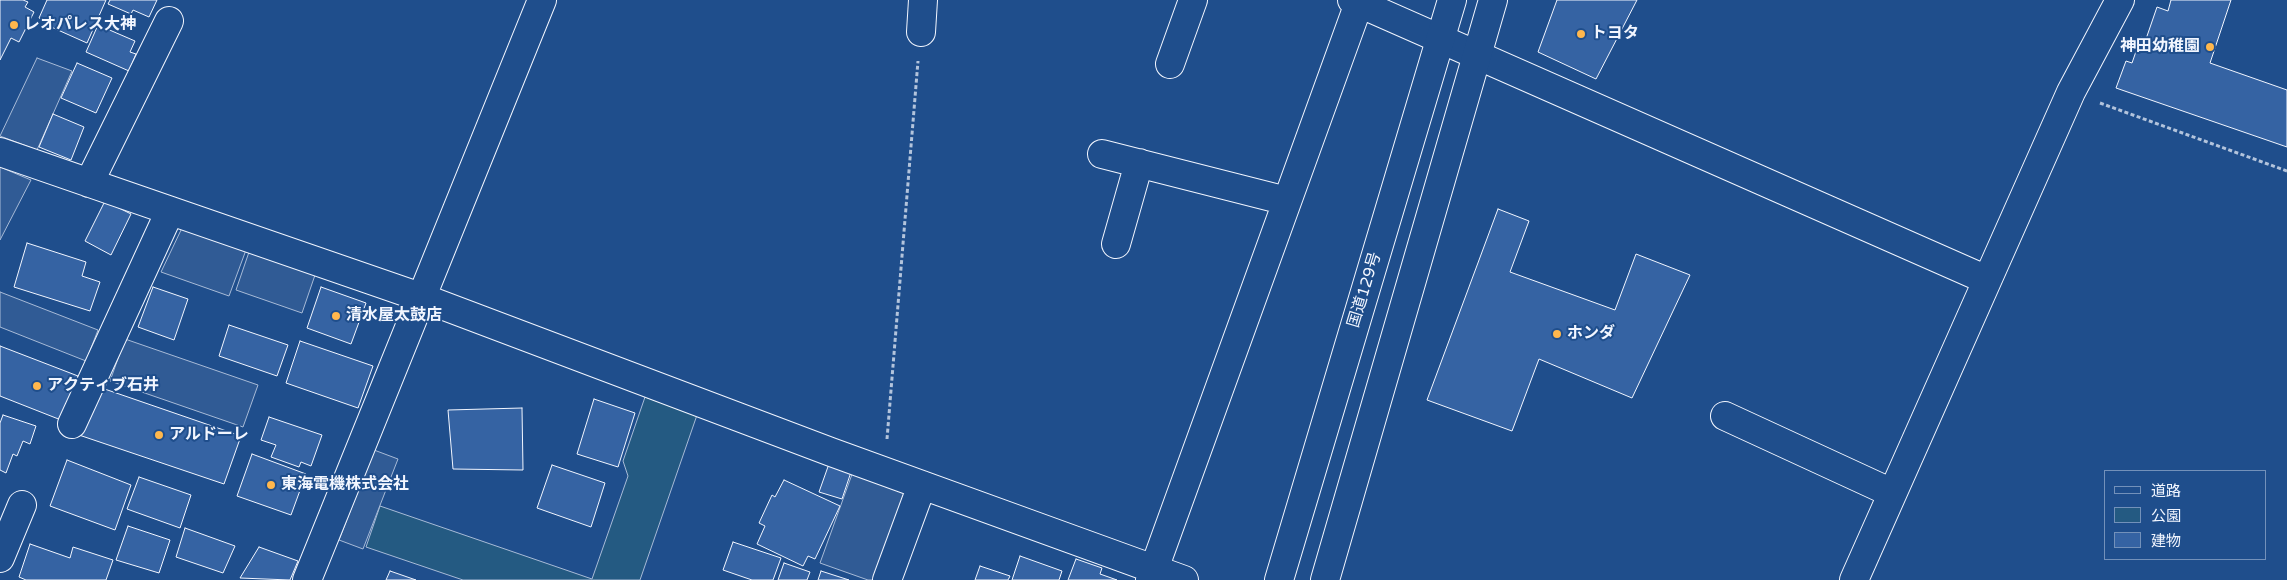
<!DOCTYPE html>
<html>
<head>
<meta charset="utf-8">
<style>
	body { margin:0 }
	#map { position:relative; width:2287px; height:580px; overflow:hidden; background:#1f4e8c; font-family:"Varela Round","Noto Sans JP",sans-serif }
	canvas { display:block }
	.legend { position:absolute; left:2104px; top:470px; width:162px; height:90px; box-sizing:border-box; background:#1f4e8c; border:1px solid #7391ba; margin:0; padding:6px 9px; list-style:none; font-size:15px; color:#f2f6ff }
	.legend li { display:flex; align-items:center; gap:10px; height:25px }
	.legend b { width:25px; border:1px solid #7391ba }
</style>
</head>
<body>
<div id="map">
<canvas width="2287" height="580"></canvas>
<ul class="legend">
<li><b style="height:6px;background:#1f4e8c"></b>道路</li>
<li><b style="height:14px;background:#245a82"></b>公園</li>
<li><b style="height:14px;background:#3563a3"></b>建物</li>
</ul>
</div>
<script>
const ctx = document.querySelector('canvas').getContext('2d');
ctx.lineJoin = 'round';
function fill(path, color) {
  ctx.fillStyle = color;
  ctx.fill(path, 'evenodd');
}
function poly(rows) {
  const path = new Path2D();
  for (const r of rows) {
    path.moveTo(r[0], r[1]);
    for (let i = 2; i < r.length; i += 2) path.lineTo(r[i], r[i + 1]);
  }
  return path;
}
function stroke(path, color, width, dash) {
  ctx.strokeStyle = color;
  ctx.lineWidth = width;
  ctx.lineCap = dash ? 'butt' : 'round';
  ctx.setLineDash(dash || []);
  ctx.stroke(path);
}
function label(font, color, halo, rows, align = 'center') {
  ctx.font = font + ' "Varela Round","Noto Sans JP",sans-serif';
  ctx.lineWidth = 4;
  ctx.setLineDash([]);
  ctx.textBaseline = 'middle';
  ctx.strokeStyle = halo;
  ctx.fillStyle = color;
  for (const [text, x, y, turn = 0] of rows) {
    ctx.save();
    ctx.translate(x, y);
    ctx.rotate((+turn || 0) * Math.PI / 180);
    ctx.textAlign = isNaN(turn) ? turn : align;
    if (halo) ctx.strokeText(text, 0, 0);
    ctx.fillText(text, 0, 0);
    ctx.restore();
  }
}
const green = poly([
	[645,397,697,415,640,580,463,580,366,547,380,506,592,579,628,476,623,461,645,397]
]);
const parking = poly([
	[37,58,72,71,37,150,0,136,37,58],
	[0,167,31,180,0,240,0,167],
	[182,228,246,250,229,296,161,272,182,228],
	[249,252,315,275,302,313,236,290,249,252],
	[0,292,98,330,86,361,0,327,0,292],
	[125,339,258,385,243,427,110,381,125,339],
	[374,450,398,459,363,549,339,540,374,450],
	[855,466,908,485,883,580,868,580,820,563,855,466]
]);
const building = poly([
	[0,0,23,0,28,2,25,7,34,12,19,42,11,38,0,60,0,0],
	[47,0,106,0,87,43,49,26,51,23,39,18,47,0],
	[110,0,157,0,149,17,133,10,131,14,108,4,110,0],
	[1557,0,1637,0,1596,79,1538,52,1557,0],
	[2171,0,2231,0,2210,63,2287,90,2287,147,2116,88,2126,61,2132,63,2141,37,2146,39,2157,7,2168,11,2171,0],
	[98,25,135,41,130,52,136,54,129,71,86,52,98,25],
	[77,63,112,78,96,113,61,98,77,63],
	[53,114,84,127,71,160,39,147,53,114],
	[105,201,131,214,111,255,85,241,105,201],
	[1498,209,1529,221,1510,272,1615,310,1636,254,1690,275,1632,398,1539,359,1512,431,1427,400,1498,209],
	[27,243,86,262,82,276,100,282,90,311,14,287,27,243],
	[153,287,188,299,174,340,138,327,153,287],
	[321,287,366,303,351,344,307,328,321,287],
	[229,325,288,345,277,376,219,356,229,325],
	[300,341,373,366,358,408,286,383,300,341],
	[0,346,78,376,61,420,0,396,0,346],
	[93,385,241,436,224,484,76,434,93,385],
	[594,399,635,413,618,467,577,454,594,399],
	[522,408,523,470,453,469,448,410,522,408],
	[3,415,36,426,30,444,23,441,17,456,13,454,6,473,0,470,0,423,3,415],
	[269,417,322,435,311,466,301,462,299,467,271,457,276,445,261,440,269,417],
	[252,454,306,474,291,515,237,496,252,454],
	[67,460,131,485,115,530,50,506,67,460],
	[830,461,852,469,842,499,819,492,830,461],
	[552,465,605,483,591,527,537,508,552,465],
	[139,477,191,495,180,528,127,509,139,477],
	[784,480,840,506,815,559,808,556,803,566,757,544,765,526,759,523,772,495,775,497,784,480],
	[128,526,170,540,159,573,116,560,128,526],
	[185,528,235,546,223,573,176,557,185,528],
	[733,542,781,558,773,580,752,580,723,570,733,542],
	[30,544,70,558,73,547,113,560,106,580,26,580,19,577,30,544],
	[259,547,298,561,290,580,240,578,259,547],
	[1020,556,1062,571,1059,580,1012,580,1020,556],
	[1076,559,1102,568,1100,574,1117,580,1068,580,1076,559],
	[784,563,810,572,807,580,778,580,784,563],
	[980,566,1010,576,1008,580,975,580,980,566],
	[390,571,416,580,386,580,390,571],
	[821,571,849,580,818,580,821,571]
]);
const path = poly([
	[2100,103,2287,171],
	[887,439,918,61]
]);
const street = poly([
	[1352,0,1987,280],
	[921,32,923,0],
	[1170,64,1193,0],
	[0,152,423,298,831,452,1184,580],
	[1102,154,1287,201],
	[89,183,169,21],
	[1116,244,1139,163],
	[1725,416,1892,493],
	[72,424,170,211],
	[0,558,22,505],
	[307,580,542,0],
	[887,580,922,485],
	[1150,580,1359,3],
	[1854,580,2071,92,2120,0]
]);
const highway = poly([
	[1279,580,1452,0],
	[1325,580,1493,0]
]);
const markers = [
	[14,25,5,"#ffb74d"],
	[1581,34,5,"#ffb74d"],
	[2210,47,5,"#ffb74d"],
	[336,316,5,"#ffb74d"],
	[1557,334,5,"#ffb74d"],
	[37,386,5,"#ffb74d"],
	[159,435,5,"#ffb74d"],
	[271,485,5,"#ffb74d"]
];
const poiNames = [
	["レオパレス大神",24,25],
	["トヨタ",1591,34],
	["神田幼稚園",2200,47,"right"],
	["清水屋太鼓店",346,316],
	["ホンダ",1567,334],
	["アクティブ石井",47,386],
	["アルドーレ",169,435],
	["東海電機株式会社",281,485]
];
const streetNames = [
	["国道129号",1365,290,-73]
];
fill(green, '#245a82');
stroke(green, '#a8bbd7', 1);
fill(parking, '#305b95');
stroke(parking, '#a8bbd7', 1);
fill(building, '#3563a3');
stroke(building, '#f2f6ff', 1);
stroke(street, '#f2f6ff', 30);
stroke(highway, '#f2f6ff', 30);
stroke(path, '#b3c4dc', 3, [4, 2.5]);
stroke(street, '#1f4e8c', 28);
stroke(highway, '#1f4e8c', 28);
for (const [x, y, r, color] of markers) {
  const dot = new Path2D();
  dot.arc(x, y, r, 0, 2 * Math.PI);
  ctx.fillStyle = color;
  ctx.fill(dot);
  stroke(dot, '#1f4e8c', 2);
}
label('bold 16px', '#f2f6ff', '#1f4e8c', poiNames, 'left');
label('16px', '#f2f6ff', '#1f4e8c', streetNames);
</script>
</body>
</html>
